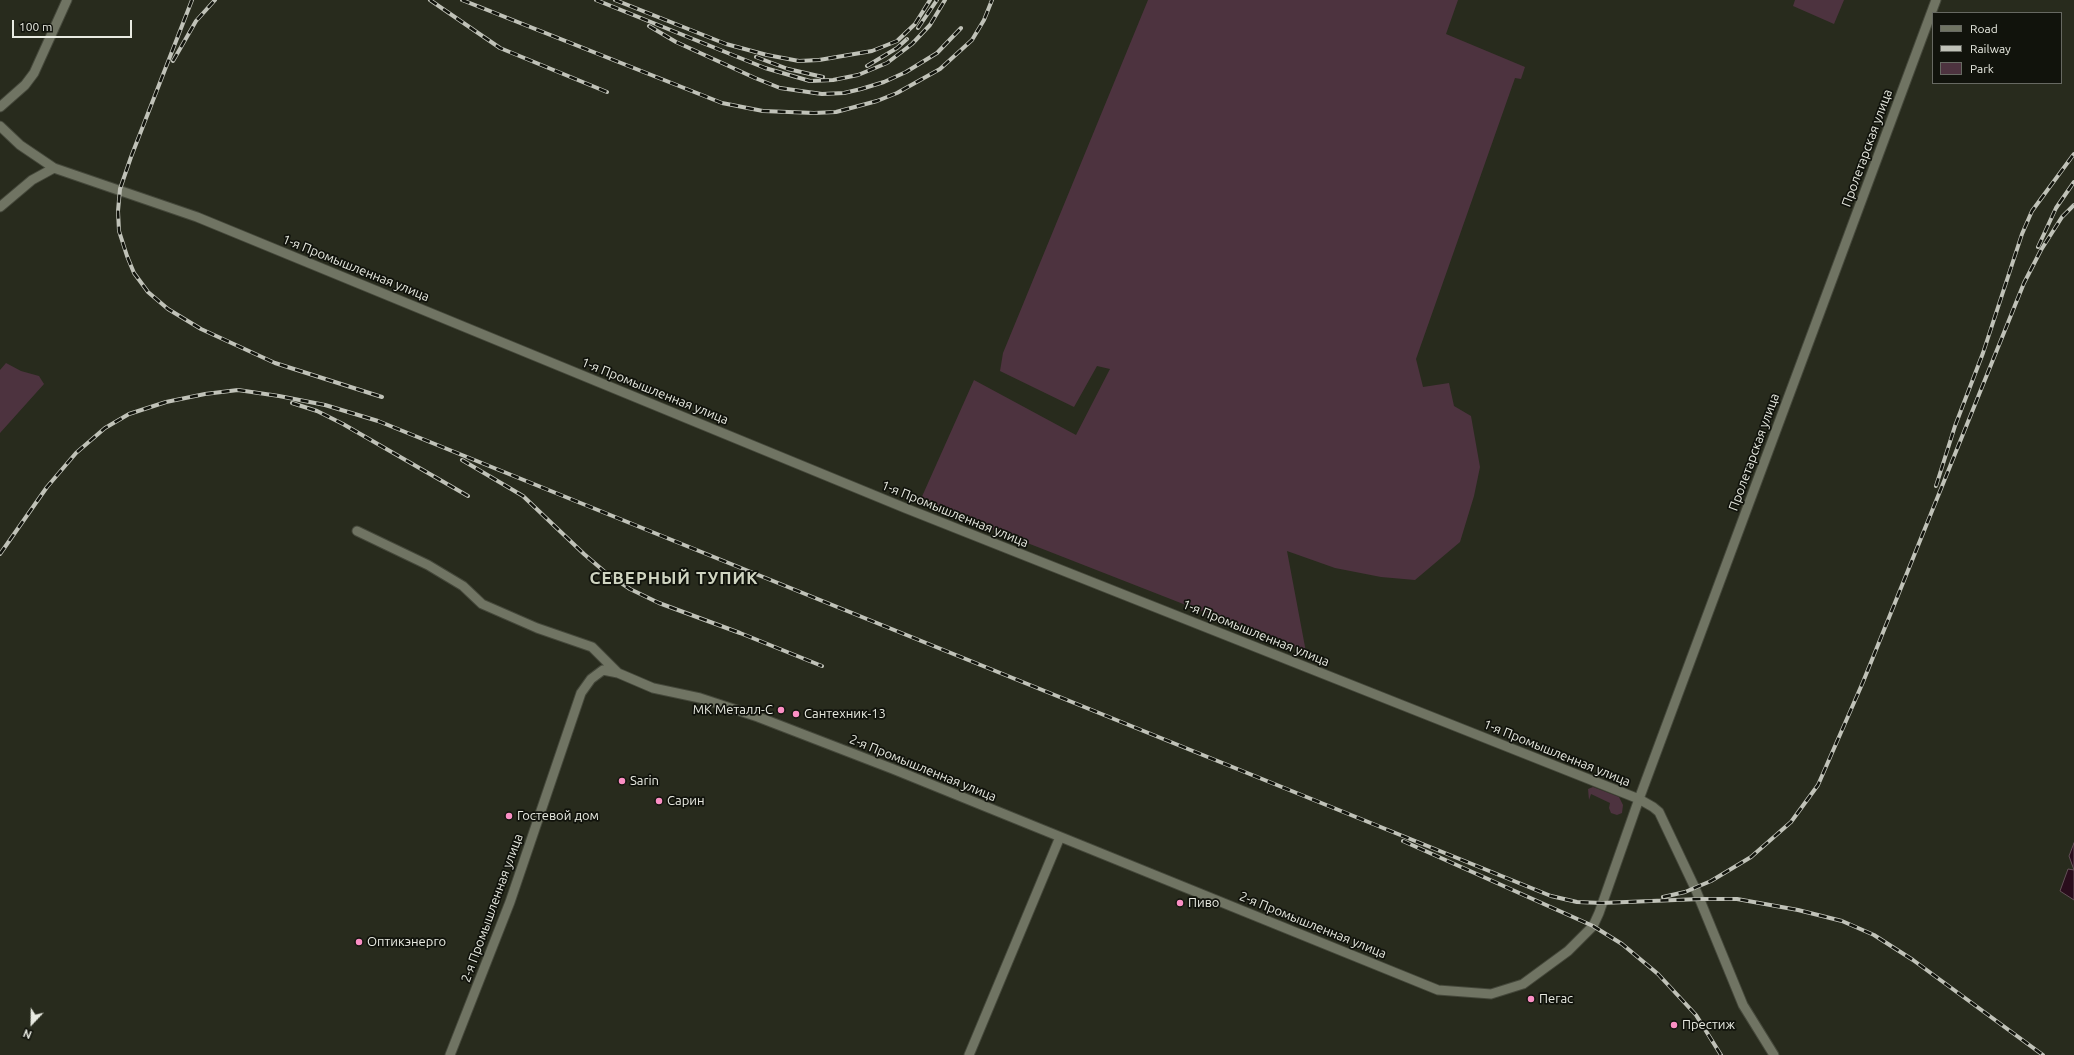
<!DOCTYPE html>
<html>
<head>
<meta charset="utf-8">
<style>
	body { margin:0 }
	#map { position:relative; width:2074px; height:1055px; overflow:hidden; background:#282b1d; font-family:Ubuntu,sans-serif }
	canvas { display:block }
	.legend { position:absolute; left:1932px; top:12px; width:130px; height:72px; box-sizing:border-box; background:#11130c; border:1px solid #676962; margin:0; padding:5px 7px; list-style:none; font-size:12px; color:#e9ebe2 }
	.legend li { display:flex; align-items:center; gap:8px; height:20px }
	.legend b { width:20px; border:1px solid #676962 }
	.north { position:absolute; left:12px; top:1003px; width:40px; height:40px; -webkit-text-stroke:3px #11130c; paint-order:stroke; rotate:202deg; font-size:11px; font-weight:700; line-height:16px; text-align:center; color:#e9ebe2 }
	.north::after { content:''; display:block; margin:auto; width:14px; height:18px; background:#e9ebe2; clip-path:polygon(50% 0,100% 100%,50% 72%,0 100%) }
	.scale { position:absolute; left:12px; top:20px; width:120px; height:18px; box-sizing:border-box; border:2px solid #e9ebe2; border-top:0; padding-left:5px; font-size:12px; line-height:14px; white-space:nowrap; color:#e9ebe2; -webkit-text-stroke:3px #11130c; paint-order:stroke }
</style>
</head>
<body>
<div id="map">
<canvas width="2074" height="1055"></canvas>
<ul class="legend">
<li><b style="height:5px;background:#707463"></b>Road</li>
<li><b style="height:5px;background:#c0c2b8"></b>Railway</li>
<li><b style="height:11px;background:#4d333f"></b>Park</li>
</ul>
<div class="north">N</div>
<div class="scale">100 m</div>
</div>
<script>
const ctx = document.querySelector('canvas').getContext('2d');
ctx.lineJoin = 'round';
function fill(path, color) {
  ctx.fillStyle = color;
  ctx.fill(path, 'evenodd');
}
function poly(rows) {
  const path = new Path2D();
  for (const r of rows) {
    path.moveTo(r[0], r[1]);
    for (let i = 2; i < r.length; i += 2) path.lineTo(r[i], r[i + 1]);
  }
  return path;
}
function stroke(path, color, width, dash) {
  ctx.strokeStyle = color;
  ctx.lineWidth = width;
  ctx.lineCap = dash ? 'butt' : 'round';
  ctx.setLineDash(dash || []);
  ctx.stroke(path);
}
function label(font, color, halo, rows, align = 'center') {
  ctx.font = font + ' Ubuntu,sans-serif';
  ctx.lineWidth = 3.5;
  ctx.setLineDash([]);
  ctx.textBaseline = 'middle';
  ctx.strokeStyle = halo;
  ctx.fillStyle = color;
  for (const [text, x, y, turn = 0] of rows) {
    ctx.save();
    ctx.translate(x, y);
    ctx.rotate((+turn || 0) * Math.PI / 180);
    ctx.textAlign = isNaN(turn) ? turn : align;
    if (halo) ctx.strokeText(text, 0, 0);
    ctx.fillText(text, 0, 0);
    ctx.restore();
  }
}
const green = poly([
	[1148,0,1458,0,1446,34,1525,67,1521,79,1515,78,1416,359,1423,387,1449,383,1454,406,1471,416,1480,467,1474,496,1460,542,1415,580,1381,577,1335,568,1287,551,1306,652,920,501,974,380,1076,435,1110,369,1097,366,1074,407,1000,371,1003,353],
	[1795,0,1844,0,1834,24,1793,6],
	[6,363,21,371,39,376,44,384,0,433,0,370],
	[1593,787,1619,797,1623,805,1622,813,1617,815,1611,813,1609,808,1610,803,1591,794,1589,800,1588,789]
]);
const water = poly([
	[2074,843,2074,900,2060,891,2068,869,2074,870,2069,856,2074,843]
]);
const street = poly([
	[0,107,25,85,34,73,67,0],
	[0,126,20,145,54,168,197,217,905,508,1639,799,1653,807,1659,812,1695,888,1743,1005,1774,1055],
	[0,207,32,180,54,168],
	[357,531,428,565,463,586,482,604,537,628,592,647,618,673],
	[450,1055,510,902,581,693,591,679,603,670,618,673,653,688,700,698,758,717,893,769,1438,990,1491,994,1523,984,1568,951,1593,926,1599,913,1639,799,1936,0],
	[969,1055,1060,837]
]);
const rail = poly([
	[192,0,131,157,120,189,118,211,119,231,127,256,134,273,148,292,168,309,201,329,275,363,382,397],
	[430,0,500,48,607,92],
	[462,0,722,103,763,111,814,113,836,112,877,101,897,93,940,69,972,40,984,20,992,0],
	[596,0,765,68,810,81,833,80,858,75,887,63,912,44,930,25,945,0],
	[615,0,726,44,767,55,799,61,819,60,872,51,897,41,915,24,930,0],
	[649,26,676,42,755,78,780,88,822,94,844,93,861,89,884,82,906,72,937,53,961,28],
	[918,28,937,0],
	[756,57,788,69,823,77],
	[173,61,196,21,215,0],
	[867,66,897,48,907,39],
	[2038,247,2056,208,2074,182],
	[292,403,317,411,343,424,468,496],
	[462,460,523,496,584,554,605,572,630,589,659,603,740,633,822,666],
	[1936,486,1955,426,1983,353,2022,234,2032,211,2074,154],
	[0,554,47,487,76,453,105,428,129,414,166,402,205,394,238,390,279,396,325,405,378,421,1551,896,1577,902,1602,903,1700,899,1737,899,1798,910,1842,921,1874,935,1913,960,2043,1055],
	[1403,841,1593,926,1622,944,1658,974,1696,1015,1721,1055],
	[1663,897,1685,892,1711,881,1751,857,1791,822,1818,785,1863,682,2024,283,2041,250,2062,217,2074,205]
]);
const markers = [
	[781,710,4,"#fb8fc4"],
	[796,714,4,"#fb8fc4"],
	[622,781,4,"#fb8fc4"],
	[659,801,4,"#fb8fc4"],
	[509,816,4,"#fb8fc4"],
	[1180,903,4,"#fb8fc4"],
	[359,942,4,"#fb8fc4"],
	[1531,999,4,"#fb8fc4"],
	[1674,1025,4,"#fb8fc4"]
];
const streetNames = [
	["Пролетарская улица",1867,148,-70],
	["1-я Промышленная улица",356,268,22],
	["1-я Промышленная улица",655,391,22],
	["Пролетарская улица",1754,452,-70],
	["1-я Промышленная улица",955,514,22],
	["1-я Промышленная улица",1256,633,22],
	["1-я Промышленная улица",1557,753,22],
	["2-я Промышленная улица",923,768,22],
	["2-я Промышленная улица",492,908,-70],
	["2-я Промышленная улица",1313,925,22]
];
const poiNames = [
	["МК Металл-С",773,710,"right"],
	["Сантехник-13",804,714],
	["Sarin",630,781],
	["Сарин",667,801],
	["Гостевой дом",517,816],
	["Пиво",1188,903],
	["Оптикэнерго",367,942],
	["Пегас",1539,999],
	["Престиж",1682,1025]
];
const districtNames = [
	["СЕВЕРНЫЙ ТУПИК",674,578]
];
fill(green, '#4d333f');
fill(water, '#2a0d1c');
stroke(water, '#635057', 1);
stroke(street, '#45483b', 11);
stroke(street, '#707463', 9);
stroke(rail, '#c0c2b8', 4);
stroke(rail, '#11130c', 2.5, [8]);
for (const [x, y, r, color] of markers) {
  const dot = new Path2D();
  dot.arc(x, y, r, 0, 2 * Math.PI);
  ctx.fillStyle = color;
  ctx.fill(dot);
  stroke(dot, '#11130c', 1.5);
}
label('13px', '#e9ebe2', '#11130c', streetNames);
label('13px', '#e9ebe2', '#11130c', poiNames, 'left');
ctx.letterSpacing = '1px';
label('bold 17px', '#cfd4c1', '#11130c', districtNames);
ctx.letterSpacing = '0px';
</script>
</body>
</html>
